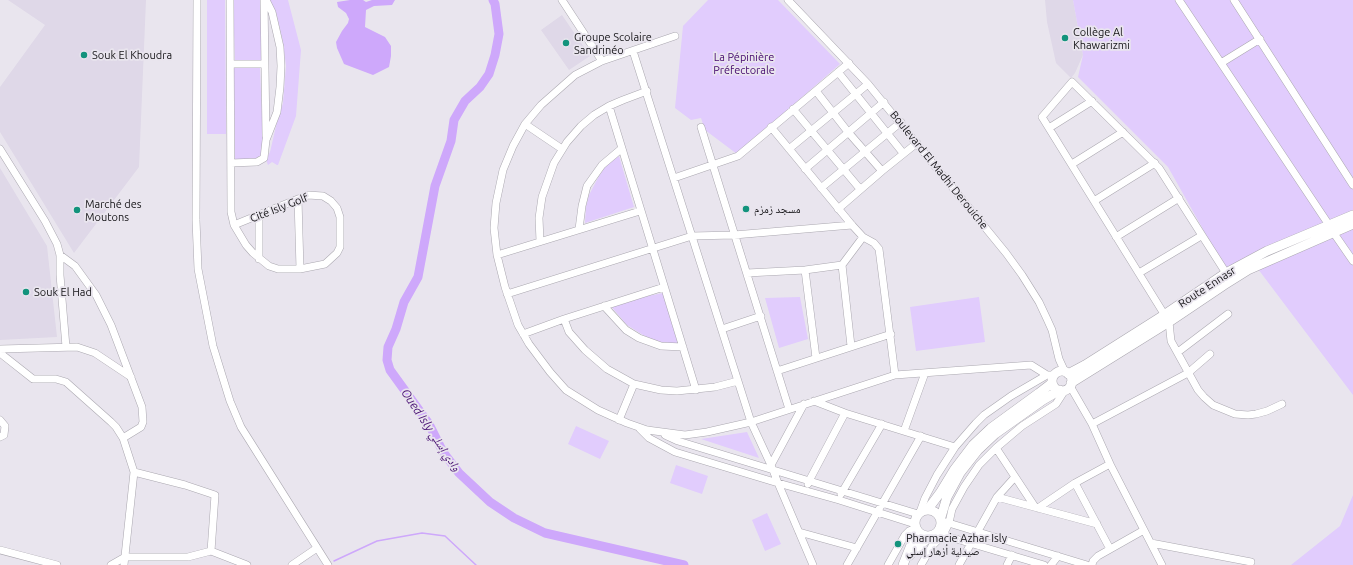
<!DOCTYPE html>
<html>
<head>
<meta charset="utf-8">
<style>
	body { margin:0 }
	canvas { display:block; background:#e9e5ee }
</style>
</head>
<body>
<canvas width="1353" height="565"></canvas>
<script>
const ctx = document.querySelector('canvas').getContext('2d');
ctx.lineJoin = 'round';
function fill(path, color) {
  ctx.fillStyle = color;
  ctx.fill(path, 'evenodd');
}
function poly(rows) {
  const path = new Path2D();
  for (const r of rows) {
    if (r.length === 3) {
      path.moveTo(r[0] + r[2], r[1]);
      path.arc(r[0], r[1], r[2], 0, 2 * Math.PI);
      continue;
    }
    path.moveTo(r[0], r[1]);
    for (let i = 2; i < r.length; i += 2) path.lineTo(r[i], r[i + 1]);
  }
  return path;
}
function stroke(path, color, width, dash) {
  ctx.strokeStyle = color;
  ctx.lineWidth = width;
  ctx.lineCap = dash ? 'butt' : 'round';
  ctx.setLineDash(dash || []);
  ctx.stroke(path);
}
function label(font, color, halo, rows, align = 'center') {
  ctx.font = font + ' Ubuntu,"Noto Naskh Arabic",sans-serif';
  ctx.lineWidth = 3.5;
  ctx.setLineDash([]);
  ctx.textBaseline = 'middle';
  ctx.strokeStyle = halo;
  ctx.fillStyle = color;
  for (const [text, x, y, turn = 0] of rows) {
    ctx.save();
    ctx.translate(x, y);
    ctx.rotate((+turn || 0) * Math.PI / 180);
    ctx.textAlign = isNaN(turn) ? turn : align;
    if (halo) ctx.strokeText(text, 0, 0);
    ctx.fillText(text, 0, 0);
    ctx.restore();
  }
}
const built = poly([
	[8,0,146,0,139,167,74,253,0,132,0,87,45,25],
	[1045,0,1073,0,1083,55,1075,73,1071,78,1056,63,1047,22],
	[562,15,590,56,569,70,541,30],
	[0,168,47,246,57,337,0,340]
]);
const green = poly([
	[207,0,225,0,226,134,207,134],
	[233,0,262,0,261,60,235,60],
	[270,0,288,0,301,50,296,116,278,165,277,165,272,162,268,165,266,160,270,152,277,122,283,103,286,66,283,42,276,12],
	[708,0,778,0,840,64,737,154,705,130,701,118,691,120,675,108,683,26],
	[1073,0,1353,0,1353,213,1226,270,1168,167,1078,77,1083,55],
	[234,68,260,68,263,144,263,152,259,159,235,160],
	[619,156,634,207,585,223,586,207,589,195,599,176,607,164],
	[1353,226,1353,395,1258,269],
	[663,293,678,344,658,342,643,335,627,325,609,304],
	[800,297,808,339,779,348,765,298],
	[979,297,985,342,916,351,910,307],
	[576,426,609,441,600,459,568,444],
	[747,432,759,458,701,439],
	[676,465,708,476,702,494,670,483],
	[1353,495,1353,565,1291,565,1340,526],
	[767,513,781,544,765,551,752,520]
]);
const water = poly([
	[350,0,363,0,366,2,372,0,395,0,392,5,374,6,366,10,365,27,385,37,391,46,391,56,389,67,373,75,344,64,337,48,336,42,342,31,348,23,349,19,346,13,338,7,337,2]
]);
const stream = poly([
	[334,561,377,541,422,533,445,536,476,565]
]);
const river = poly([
	[493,0,495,4,499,34,495,55,489,74,480,87,465,101,454,120,451,141,435,186,418,277,404,302,396,329,388,347,387,360,390,370,429,424,443,452,459,473,490,502,514,518,545,533,684,565]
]);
const minor = poly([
	[197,0,196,220,198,269,213,346,230,401,241,427,328,565],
	[230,0,231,212,234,225,246,245,253,253,269,266,278,269,300,269,325,264,337,253,340,247,340,217,337,208,331,201,323,196,308,195,298,199,234,225],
	[264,0,266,136],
	[562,0,602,61],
	[788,0,868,84,1006,253,1022,275,1039,302,1047,319,1052,330,1059,359,1065,372],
	[1179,0,1329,225],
	[1234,0,1353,185],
	[675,36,602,61,575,75,541,105,525,124,513,146,503,170,496,203,494,228,497,255,505,287,518,325,529,344,550,372,566,390,598,410,627,423,647,430,685,435,707,432,751,422,895,375,1031,365,1047,375],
	[633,51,751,422,771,465,778,483,813,565],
	[1221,63,1260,39],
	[231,64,264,64],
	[838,72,903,153],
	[816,91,848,132,882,171],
	[609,106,696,390],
	[793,109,860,189],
	[525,124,562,149],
	[701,127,789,409],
	[771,127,852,225,863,237,874,243,879,249,895,375],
	[1049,128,1092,101],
	[0,149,45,221,57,244,60,255,60,275,66,347],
	[789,149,868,84],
	[231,163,257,162,264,158,266,140,277,112,280,87,281,66,280,47,272,12,266,0],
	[1072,164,1123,132],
	[805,169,884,102],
	[674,178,738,156,849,63],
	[821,188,901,122],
	[298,199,300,269],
	[1094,201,1155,163],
	[838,209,882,171,917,143],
	[259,216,259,259],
	[579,229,582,206,587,186,602,165,621,149],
	[1333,232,1353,261],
	[1116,237,1179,198],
	[540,241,539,218,542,197,554,163,567,142,581,126,594,115,609,106,623,100,647,91],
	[60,255,75,266,96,295,111,325,142,407,143,422,141,427,123,438,134,472,124,565],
	[497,255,640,211],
	[842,265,851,346],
	[805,270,816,358],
	[747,273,805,270,842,265,863,237],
	[1139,273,1201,236],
	[1226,273,1159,168,1072,82,1042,117,1169,322,1171,341,1198,390,1204,397,1213,405,1235,414,1248,415,1256,414,1267,411,1282,404],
	[507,294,692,236,734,235,852,225],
	[604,306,626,330,639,338,661,346,683,347],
	[564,319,569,332,585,350,607,369,634,384,661,390,677,391,715,387,738,381],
	[722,329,761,316],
	[523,334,564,319,664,287],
	[0,349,77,347,95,353,131,377],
	[1178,352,1228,314],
	[0,353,33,379,56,379,66,382,111,422,116,427,123,438],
	[777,371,891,334],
	[1070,386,1092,424,1110,464,1162,565],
	[814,401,845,413,955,447],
	[0,420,5,426,4,435,0,437],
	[619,420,634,384],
	[1092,424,1188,373,1210,354],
	[640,429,649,438,675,452,778,483,839,500,915,524],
	[904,431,925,373],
	[665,435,678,441,918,514],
	[996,448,1035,507],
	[771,465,804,404],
	[134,472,185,485,215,495,211,551],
	[1075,483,1110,549],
	[808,484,809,481,845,413],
	[841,494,882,424],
	[997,497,1097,524],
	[1038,508,1075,483,1110,464],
	[920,512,925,498,937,475,955,447,976,423,984,415,1011,396,1047,375,1053,375],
	[942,521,1087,565],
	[799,532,857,548],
	[936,533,1044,565],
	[1151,543,1251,562],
	[0,550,57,565],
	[111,565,125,557,188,557,211,551,247,565],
	[292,565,317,548],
	[847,565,921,436],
	[888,565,905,535,909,531,916,528],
	[921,565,932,546,943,535,949,523,952,509,964,487,979,465,996,448,1022,426,1056,404,1065,390],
	[959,565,997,497,1015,477],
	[1007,565,1012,555],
	[1051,565,1058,556],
	[1092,565,1093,561,1098,556,1144,530]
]);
const major = poly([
	[1062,381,10],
	[1068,374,1085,365,1164,315,1226,273,1267,251,1353,215],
	[1071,383,1169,322,1224,285,1248,270,1353,224],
	[928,509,940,493,954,470,973,445,991,428,1039,393,1052,383],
	[928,523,13],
	[941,517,947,497,960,473,978,450,995,434,1043,400,1060,390],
	[909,556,930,536],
	[903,565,917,530]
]);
const markers = [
	[1065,38,4,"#12937c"],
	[566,43,4,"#12937c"],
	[84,55,4,"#12937c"],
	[746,209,4,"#12937c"],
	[77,210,4,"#12937c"],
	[26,292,4,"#12937c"],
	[898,544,4,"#12937c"]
];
const poiNames = [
	["Collège Al",1073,32],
	["Khawarizmi",1073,45],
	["Groupe Scolaire",574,37],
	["Sandrinéo",574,50],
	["Souk El Khoudra",92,55],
	["Marché des",85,204],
	["Moutons",85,217],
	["مسجد زمزم",754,209],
	["Souk El Had",34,292],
	["Pharmacie Azhar Isly",906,538],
	["صيدلية أزهار إسلي",906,551]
];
const parkNames = [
	["La Pépinière",744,57],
	["Préfectorale",744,70]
];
const streetNames = [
	["Boulevard El Madhi Derouiche",939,170,51],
	["Cité Isly Golf",279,208,-21],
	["Route Ennasr",1207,287,-33]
];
const waterNames = [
	["Oued Isly وادي إسلي",431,430,56]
];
fill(built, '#dfd8e8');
fill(green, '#e1ccfd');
fill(water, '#cea8fb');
stroke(stream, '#cea8fb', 1.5);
stroke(river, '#cea8fb', 9);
stroke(minor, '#aba8b0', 8);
stroke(major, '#aba8b0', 10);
stroke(minor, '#fff', 7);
stroke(major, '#fff', 9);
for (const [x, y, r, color] of markers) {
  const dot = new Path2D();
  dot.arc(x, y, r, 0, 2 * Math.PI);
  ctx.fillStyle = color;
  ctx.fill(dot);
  stroke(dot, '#e9e5ee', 1.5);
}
label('11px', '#151417', '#e9e5ee', poiNames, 'left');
label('11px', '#44086d', '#e9e5ee', parkNames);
label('11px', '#151417', '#e9e5ee', streetNames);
label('italic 12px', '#4b1475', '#e9e5ee', waterNames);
</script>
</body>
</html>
